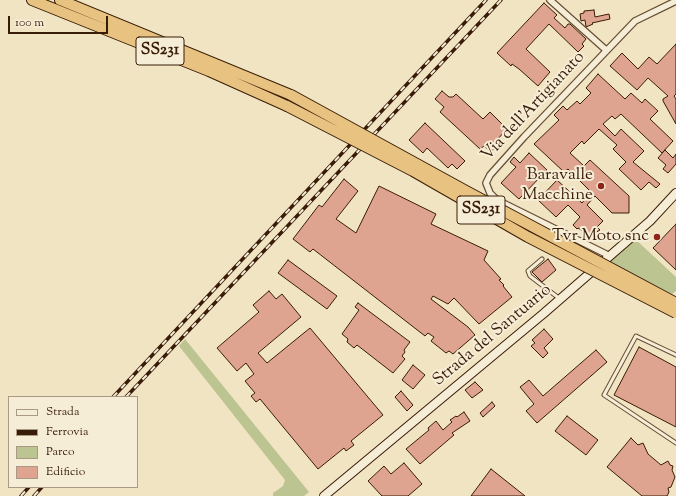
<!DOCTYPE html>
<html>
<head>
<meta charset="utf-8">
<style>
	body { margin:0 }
	#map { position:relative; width:676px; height:496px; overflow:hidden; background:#f1e4c2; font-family:"Sorts Mill Goudy",serif }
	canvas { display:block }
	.legend { position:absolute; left:8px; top:396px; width:130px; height:92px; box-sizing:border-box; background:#f6edd7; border:1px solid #aa9984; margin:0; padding:5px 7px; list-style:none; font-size:12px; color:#391c07 }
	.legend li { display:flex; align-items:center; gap:8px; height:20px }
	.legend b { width:20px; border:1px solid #aa9984 }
	.scale { position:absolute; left:8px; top:16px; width:100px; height:18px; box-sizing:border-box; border:2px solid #391c07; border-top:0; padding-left:5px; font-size:12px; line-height:14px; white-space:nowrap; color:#391c07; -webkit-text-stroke:3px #f6edd7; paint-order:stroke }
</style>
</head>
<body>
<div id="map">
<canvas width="676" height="496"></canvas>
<ul class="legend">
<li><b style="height:5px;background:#f6edd7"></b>Strada</li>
<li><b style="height:5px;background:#391c07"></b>Ferrovia</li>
<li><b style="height:11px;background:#bcc492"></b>Parco</li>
<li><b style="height:11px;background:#dfa490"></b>Edificio</li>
</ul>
<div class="scale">100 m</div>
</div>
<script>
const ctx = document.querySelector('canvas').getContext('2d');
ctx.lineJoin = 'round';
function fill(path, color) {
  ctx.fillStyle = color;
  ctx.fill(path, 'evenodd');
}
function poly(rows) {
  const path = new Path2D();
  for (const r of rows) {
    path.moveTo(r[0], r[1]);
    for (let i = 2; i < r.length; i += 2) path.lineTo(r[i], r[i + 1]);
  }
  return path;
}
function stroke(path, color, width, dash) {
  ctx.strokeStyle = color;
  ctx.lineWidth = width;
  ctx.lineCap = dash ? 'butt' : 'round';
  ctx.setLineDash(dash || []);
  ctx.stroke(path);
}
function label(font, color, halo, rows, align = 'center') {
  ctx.font = font + ' "Sorts Mill Goudy",serif';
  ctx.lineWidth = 4;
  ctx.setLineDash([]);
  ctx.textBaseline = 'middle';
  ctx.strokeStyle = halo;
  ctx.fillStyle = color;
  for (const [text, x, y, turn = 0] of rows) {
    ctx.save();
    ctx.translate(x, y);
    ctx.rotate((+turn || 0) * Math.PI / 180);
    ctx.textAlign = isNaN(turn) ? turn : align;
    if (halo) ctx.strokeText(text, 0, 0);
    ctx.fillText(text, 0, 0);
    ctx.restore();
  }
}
const green = poly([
	[635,239,676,277,676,291,672,294,609,262],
	[185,339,309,492,304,496,273,496,273,493,283,486,285,480,179,346]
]);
const building = poly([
	[544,3,557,15,554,18,565,28,568,24,570,24,586,39,582,44,584,46,578,52,549,24,526,49,550,72,538,86,519,69,512,64,511,66,497,53,544,3],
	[594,10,595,17,609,14,610,19,592,23,593,24,586,27,585,20,581,21,580,14,584,13,584,11,594,10],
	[676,44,676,94,674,96,676,99,676,124,663,101,663,99,668,96,648,78,637,90,610,66,622,53,638,69,649,57,657,64,676,44],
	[598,74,625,99,631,93,642,103,645,99,658,111,650,119,673,141,662,153,621,114,615,119,612,116,603,124,615,136,621,129,644,151,633,162,660,184,656,188,649,182,641,190,619,169,626,162,613,149,617,145,599,129,584,144,582,141,570,153,584,166,590,160,629,196,629,213,612,213,595,196,587,205,603,221,597,227,600,230,595,233,590,234,586,233,578,228,577,229,573,225,580,217,568,205,556,217,538,200,557,180,582,203,591,192,568,169,564,172,534,144,559,120,554,115,563,106,567,110,577,101,580,104,591,93,586,88,598,74],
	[442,91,449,97,453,97,456,94,483,119,490,112,503,125,501,127,505,131,496,141,499,143,491,152,484,146,480,149,440,112,444,107,435,99,442,91],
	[425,123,465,161,457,169,452,164,448,168,427,148,423,153,409,140,425,123],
	[665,150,673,158,676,154,676,164,668,173,663,169,666,165,658,158,665,150],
	[529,153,547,170,519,199,501,183,516,167,510,162,514,157,520,163,529,153],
	[344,179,358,191,336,219,356,233,379,186,436,214,431,224,488,251,484,260,501,279,499,280,504,285,503,286,512,297,479,324,454,298,448,304,433,296,431,299,468,327,475,335,453,354,449,351,446,353,431,341,434,337,428,333,425,336,313,249,310,252,293,239,319,205,322,207,344,179],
	[676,224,676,270,653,248,676,224],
	[548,259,556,270,542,282,532,272,548,259],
	[288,260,337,296,327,309,278,273,288,260],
	[269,291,276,299,282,294,301,317,258,353,267,363,310,328,383,415,351,441,354,445,346,451,344,448,318,469,260,399,256,402,251,396,255,393,245,381,254,374,246,363,237,371,217,348,259,312,253,305,269,291],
	[358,303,410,342,404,350,405,352,402,356,405,359,393,373,357,345,354,348,347,342,348,339,342,334,359,310,355,307,358,303],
	[544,329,553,339,544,348,548,353,543,358,531,346,535,343,532,340,544,329],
	[639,347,676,367,676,427,614,395,639,347],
	[596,350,607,362,537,423,526,411,534,404,520,387,529,380,543,396,596,350],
	[413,365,425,375,413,389,402,380,413,365],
	[475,382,483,390,472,398,465,390,475,382],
	[401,391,413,405,407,411,395,397,401,391],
	[492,402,495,406,483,417,480,413,492,402],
	[464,412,470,421,452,433,454,435,420,464,406,449,429,430,428,428,436,421,443,430,452,422,450,420,456,416,457,417,464,412],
	[567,416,598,440,586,455,555,431,567,416],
	[631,438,638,445,643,443,648,454,661,465,668,461,670,465,673,466,672,470,675,477,671,487,668,488,669,492,667,496,642,496,607,467,631,438],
	[404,463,422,484,408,496,382,496,368,481,384,466,391,474,404,463],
	[491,469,525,496,471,496,491,469]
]);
const lane = poly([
	[542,259,528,271,530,276,560,299],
	[676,355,636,336,604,395,676,443]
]);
const street = poly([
	[550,0,606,50],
	[610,256,497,200,490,193,486,183,490,175,524,137,635,21,676,1]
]);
const secondary = poly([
	[324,496,543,314,650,221,676,193]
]);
const highway = poly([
	[32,0,209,71,287,106],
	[60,0,291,95]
]);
const rail = poly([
	[113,397,486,0],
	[126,397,501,0],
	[21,496,29,487],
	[34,496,42,487]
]);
const highwayBridge = poly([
	[291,95,466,191,676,303],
	[287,106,413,171,528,237,676,313]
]);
const markers = [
	[601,186,4,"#8f2418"],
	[657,237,4,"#8f2418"]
];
const shields = [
	[160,51,48],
	[481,210,48]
];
const shieldNames = [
	["SS231",160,51],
	["SS231",481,210]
];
const streetNames = [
	["Via dell'Artigianato",534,107,-47],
	["Strada del Santuario",493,336,-40]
];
const poiNames = [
	["Baravalle",593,176],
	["Macchine",593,196],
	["Tvr Moto snc",649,237]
];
fill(green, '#bcc492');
fill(building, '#dfa490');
stroke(building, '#391c07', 1);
stroke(lane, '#674e36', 5);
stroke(street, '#674e36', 8);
stroke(secondary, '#391c07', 10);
stroke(highway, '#391c07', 12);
stroke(lane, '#f6edd7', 3);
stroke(street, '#f6edd7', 5.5);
stroke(secondary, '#f6edd7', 8);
stroke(highway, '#e8c281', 10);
stroke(rail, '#391c07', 3.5);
stroke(rail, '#f6edd7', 2, [6]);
stroke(highwayBridge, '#391c07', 12, []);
stroke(highwayBridge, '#e8c281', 10);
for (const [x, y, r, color] of markers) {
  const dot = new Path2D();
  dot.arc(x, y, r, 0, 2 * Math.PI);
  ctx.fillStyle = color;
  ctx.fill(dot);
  stroke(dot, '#f6edd7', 1.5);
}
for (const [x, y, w] of shields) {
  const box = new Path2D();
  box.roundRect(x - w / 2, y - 14, w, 28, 3);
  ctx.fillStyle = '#f6edd7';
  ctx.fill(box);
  stroke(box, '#391c07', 1);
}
label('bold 16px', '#391c07', null, shieldNames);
label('17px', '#391c07', '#f6edd7', streetNames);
label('17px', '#391c07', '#f6edd7', poiNames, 'right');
</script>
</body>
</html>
